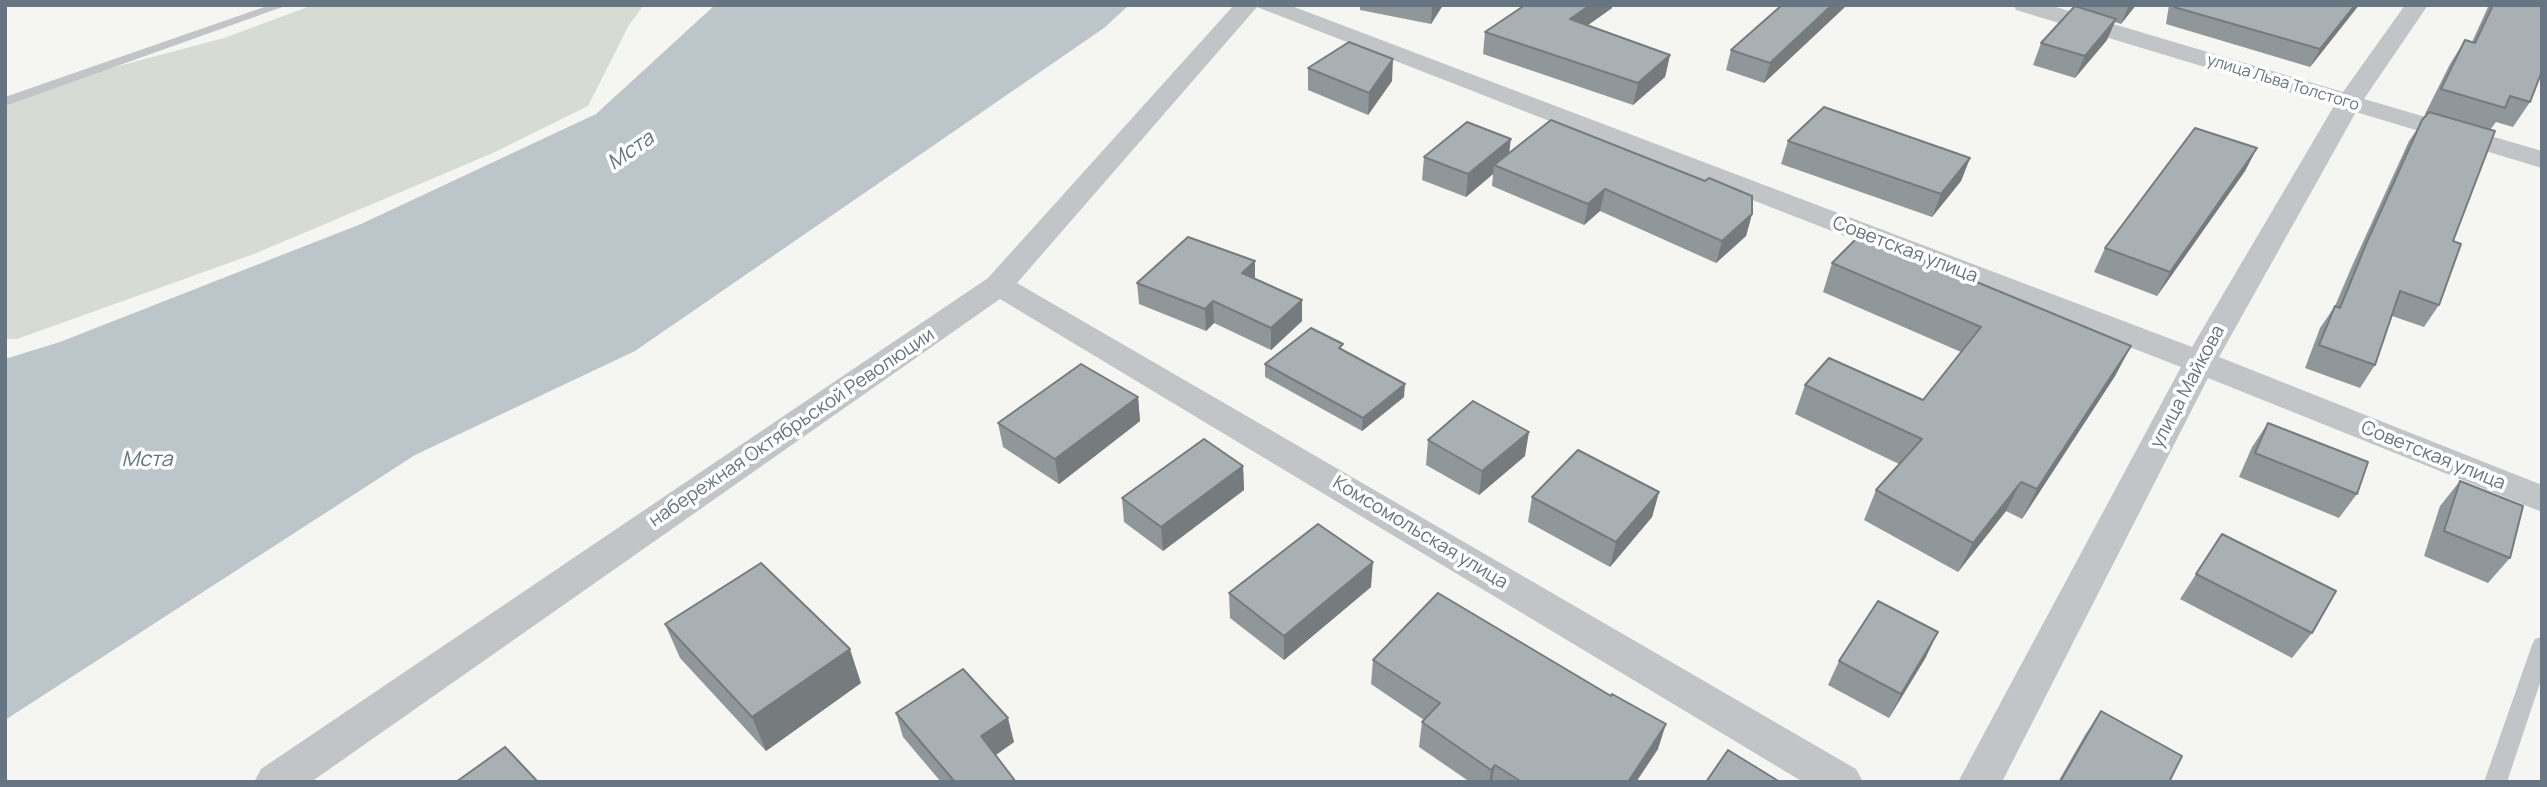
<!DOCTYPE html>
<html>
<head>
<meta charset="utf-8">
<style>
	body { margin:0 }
	#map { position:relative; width:2547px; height:787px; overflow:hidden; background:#f5f5f2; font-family:Manrope,sans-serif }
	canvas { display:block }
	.frame { position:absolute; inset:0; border:7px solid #667581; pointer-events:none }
</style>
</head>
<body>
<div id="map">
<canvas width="2547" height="787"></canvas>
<div class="frame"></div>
</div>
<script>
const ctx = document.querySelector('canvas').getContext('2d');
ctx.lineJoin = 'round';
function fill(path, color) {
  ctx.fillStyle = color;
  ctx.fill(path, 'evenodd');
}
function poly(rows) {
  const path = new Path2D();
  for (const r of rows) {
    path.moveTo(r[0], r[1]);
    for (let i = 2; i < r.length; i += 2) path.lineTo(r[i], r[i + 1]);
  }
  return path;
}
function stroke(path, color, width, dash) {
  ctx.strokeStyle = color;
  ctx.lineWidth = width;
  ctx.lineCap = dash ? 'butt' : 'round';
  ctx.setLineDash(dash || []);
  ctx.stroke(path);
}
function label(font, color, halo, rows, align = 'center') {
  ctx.font = font + ' Manrope,sans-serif';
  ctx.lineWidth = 7;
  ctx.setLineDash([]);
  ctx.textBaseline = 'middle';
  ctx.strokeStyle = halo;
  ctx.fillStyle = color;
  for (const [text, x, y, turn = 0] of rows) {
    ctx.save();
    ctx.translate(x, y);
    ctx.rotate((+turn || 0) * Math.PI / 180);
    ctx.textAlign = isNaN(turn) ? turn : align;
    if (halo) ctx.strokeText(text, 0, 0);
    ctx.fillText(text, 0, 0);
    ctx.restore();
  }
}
const green = poly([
	[313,5,644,5,629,25,588,106,493,153,254,254,17,339,5,339,5,99,36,88,224,38]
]);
const water = poly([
	[715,5,1129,5,1104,28,635,351,415,455,5,720,5,359,60,342,361,224,596,114]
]);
const service = poly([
	[270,5,288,5,5,106,5,97,270,5],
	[2542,637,2542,677,2507,782,2484,782,2532,645,2535,639,2542,637]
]);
const minor = poly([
	[1234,5,1289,5,2192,347,2334,106,2016,10,2013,5,2049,5,2343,92,2405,5,2428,5,2364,99,2542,151,2542,168,2356,112,2219,357,2542,485,2542,512,2208,378,2002,782,1958,782,2181,367,1257,7,1017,283,1856,769,1863,782,1803,782,1000,299,311,782,254,782,261,769,988,278,1234,5]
]);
const wall = poly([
	[1360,5,1443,5,1431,24,1360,10],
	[1525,5,1612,5,1612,8,1588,25,1670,55,1665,77,1633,105,1483,54,1485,32],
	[1776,5,1847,5,1764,83,1726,70,1731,50,1780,7],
	[2083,5,2136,5,2121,24,2115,22,2107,40,2075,78,2033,65,2041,43,2082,9],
	[2169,5,2359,5,2310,67,2166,24],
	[2489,5,2542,5,2542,72,2530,102,2513,127,2496,122,2490,130,2453,241,2439,305,2424,327,2392,316,2375,365,2360,388,2305,368,2320,328,2335,306,2352,266,2409,141,2427,115,2425,114,2450,64,2465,40,2472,42],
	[1308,68,1392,81,1368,115,1308,90],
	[1788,141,1970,158,1961,181,1932,217,1781,164],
	[2257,148,2245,171,2157,296,2094,272,2105,248],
	[1509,153,1752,214,1746,236,1716,263,1600,211,1584,225,1492,186,1493,174,1466,197,1422,180,1424,157],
	[1832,263,2131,346,2115,376,2022,519,2006,511,1958,572,1864,520,1876,490,1899,464,1795,414,1805,385,1923,400,1961,352,1823,292],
	[1255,279,1302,321,1271,350,1214,323,1206,331,1139,304,1137,283],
	[1343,350,1404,397,1362,431,1265,377,1265,364],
	[1138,397,1140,421,1059,484,1003,447,998,423],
	[2268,423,2357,494,2339,518,2239,477,2252,447],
	[1428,440,1525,456,1479,495,1426,465],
	[1243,466,1244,490,1163,551,1124,522,1122,498],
	[2460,481,2510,558,2488,583,2424,556,2440,506],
	[1659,492,1652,517,1610,567,1528,522,1532,497],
	[2222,534,2312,633,2292,658,2180,599],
	[1371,587,1284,660,1230,618,1229,593],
	[665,624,861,683,766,751,680,658],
	[1926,657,1889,718,1828,685,1839,661],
	[1373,660,1658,749,1636,782,1470,782,1419,747,1422,722,1424,720,1371,684],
	[2101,711,2169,782,2058,782,2085,735],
	[896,713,1014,742,996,755,1016,782,941,782,903,737]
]);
const shadedWall = poly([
	[1432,5,1443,5,1431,24],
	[1590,5,1612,5,1612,8,1567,40,1570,19],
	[1832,5,1847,5,1764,83,1770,63],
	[2129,5,2136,5,2121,24],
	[2355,5,2359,5,2310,67,2320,49],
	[2116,19,2107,40,2075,78,2085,56],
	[1670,55,1665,77,1633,105,1638,83],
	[1393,59,1392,81,1368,115,1369,93],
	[1511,139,1508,162,1494,165,1493,174,1466,197,1468,174],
	[2257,148,2245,171,2157,296,2170,272],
	[1970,158,1961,181,1932,217,1941,194],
	[1605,189,1600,211,1584,225,1588,204],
	[1752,214,1746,236,1716,263,1722,241],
	[1255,261,1255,283,1242,273],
	[1302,300,1302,321,1271,350,1271,328],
	[1213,301,1214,323,1206,331,1205,309],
	[2131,346,2115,376,2022,519,2037,489],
	[1405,384,1404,397,1362,431,1363,418],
	[1138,397,1140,421,1059,484,1055,459],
	[1529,432,1525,456,1479,495,1482,471],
	[1243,466,1244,490,1163,551,1161,527],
	[2021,482,2006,511,1958,572,1973,543],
	[1659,492,1652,517,1610,567,1616,542],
	[1373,562,1371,587,1284,660,1284,636],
	[1938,632,1926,657,1889,718,1901,694],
	[850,649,861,683,766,751,752,717],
	[1008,718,1014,742,987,761,981,736],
	[1666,724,1658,749,1636,782,1628,782],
	[1495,765,1492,782,1489,782,1491,770]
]);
const building = poly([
	[1525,5,1590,5,1570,19,1670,55,1638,83,1485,32,1525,5],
	[1782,5,1832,5,1770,63,1731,50,1782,5],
	[2174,5,2355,5,2320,49,2174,7,2174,5],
	[2493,5,2542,5,2542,71,2530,102,2510,96,2505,108,2441,89,2465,40,2475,43,2493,5],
	[2075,6,2116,19,2085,56,2041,43,2075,6],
	[1349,42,1393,59,1369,93,1308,68,1349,42],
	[1824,107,1970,158,1941,194,1788,141,1824,107],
	[2429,112,2495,131,2453,241,2461,244,2439,305,2400,291,2375,365,2319,345,2335,306,2340,308,2366,244,2422,120,2429,112],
	[1551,120,1705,181,1709,178,1752,196,1752,214,1722,241,1605,189,1588,204,1494,165,1551,120],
	[1467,122,1511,139,1468,174,1424,157,1467,122],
	[2195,128,2257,148,2170,272,2105,248,2195,128],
	[1861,234,2131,346,2037,489,2021,482,1973,543,1876,490,1922,439,1805,385,1829,358,1923,400,1981,327,1832,263,1861,234],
	[1188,237,1255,261,1242,273,1302,300,1271,328,1213,301,1205,309,1137,283,1188,237],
	[1311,328,1343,344,1339,348,1405,384,1363,418,1265,364,1311,328],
	[1081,364,1138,397,1055,459,998,423,1081,364],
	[1473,401,1529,432,1482,471,1428,440,1473,401],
	[2268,423,2368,462,2357,494,2255,453,2268,423],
	[1204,439,1243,466,1161,527,1122,498,1204,439],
	[1578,450,1659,492,1616,542,1532,497,1578,450],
	[2460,481,2523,506,2510,558,2444,531,2460,481],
	[1318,524,1373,562,1284,636,1229,593,1318,524],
	[2222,534,2336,591,2312,633,2196,574,2222,534],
	[761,563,850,649,752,717,665,624,761,563],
	[1438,593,1611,696,1612,694,1666,724,1628,782,1522,782,1495,765,1491,770,1422,722,1440,703,1373,660,1438,593],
	[1878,601,1938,632,1901,694,1839,661,1878,601],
	[963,669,1008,718,981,736,1016,782,955,782,896,713,963,669],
	[2101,711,2182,756,2169,782,2060,782,2101,711],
	[505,747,538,782,456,782,505,747],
	[1728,750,1780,782,1706,782,1728,750]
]);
const farStreetnames = [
	["улица Льва Толстого",2283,83,17]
];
const streetNames = [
	["Советская улица",1905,250,21],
	["улица Майкова",2188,387,-62],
	["набережная Октябрьской Революции",792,428,-34],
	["Советская улица",2433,456,22],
	["Комсомольская улица",1420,533,31]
];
const waterNames = [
	["Мста",631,151,-35],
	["Мста",147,460]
];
fill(green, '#d6dcd3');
fill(water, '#bcc5ca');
fill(service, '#c1c5c8');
fill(minor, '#c1c5c8');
fill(wall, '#90979b');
fill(shadedWall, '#767b7e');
fill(building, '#a8b0b4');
stroke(building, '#767b7e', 2);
label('16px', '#667581', '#fff', farStreetnames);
label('19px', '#667581', '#fff', streetNames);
label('italic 21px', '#62767f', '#fff', waterNames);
</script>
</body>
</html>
